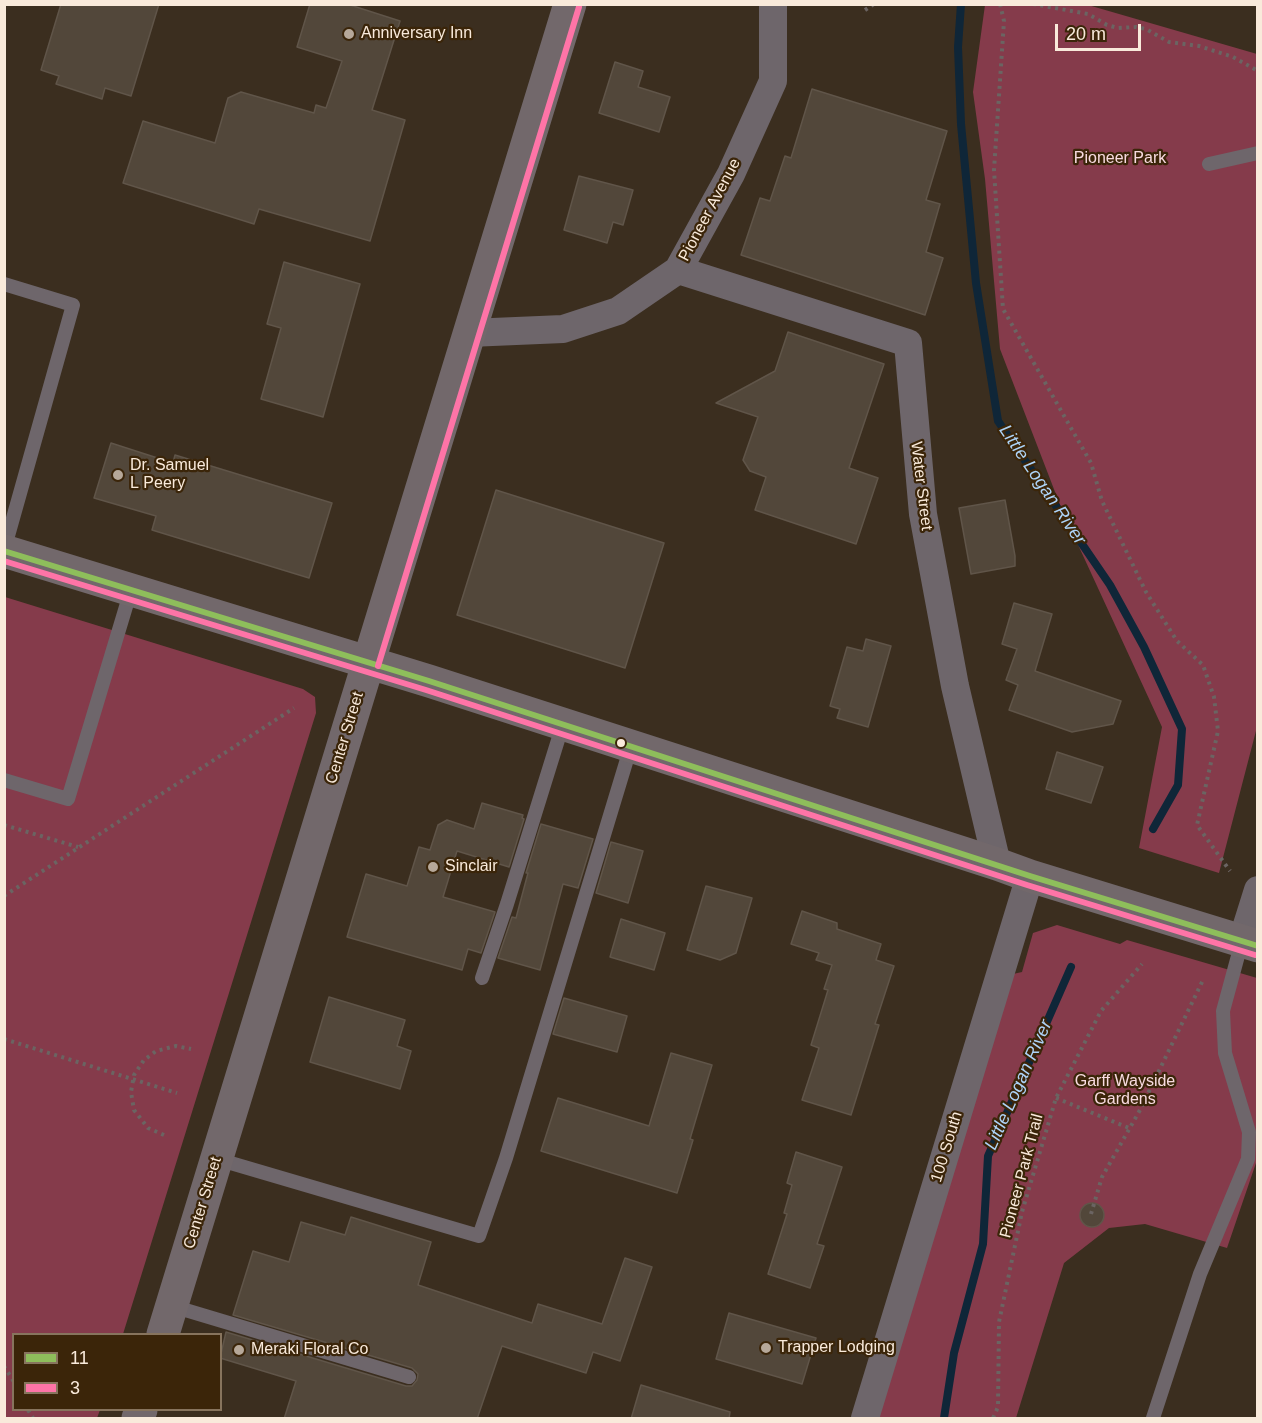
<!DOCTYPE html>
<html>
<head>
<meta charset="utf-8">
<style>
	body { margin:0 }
	#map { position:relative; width:1262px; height:1423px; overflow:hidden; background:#3b2e1f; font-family:Helvetica,sans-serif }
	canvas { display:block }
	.frame { position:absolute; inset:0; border:6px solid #f9eadb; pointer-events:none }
	.legend { position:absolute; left:12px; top:1333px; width:210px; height:78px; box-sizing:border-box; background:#3b2509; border:2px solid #87745d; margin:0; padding:8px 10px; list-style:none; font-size:18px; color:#f9eadb }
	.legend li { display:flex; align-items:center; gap:12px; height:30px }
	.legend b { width:30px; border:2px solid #87745d }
	.scale { position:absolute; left:1055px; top:24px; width:86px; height:27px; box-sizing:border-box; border:3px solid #f9eadb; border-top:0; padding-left:8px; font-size:18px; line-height:21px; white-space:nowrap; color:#f9eadb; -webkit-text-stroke:4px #3b2509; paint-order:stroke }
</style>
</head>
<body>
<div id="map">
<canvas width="1262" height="1423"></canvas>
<div class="frame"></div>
<ul class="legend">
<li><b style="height:8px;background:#8ebe5b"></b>11</li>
<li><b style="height:8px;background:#fe74a7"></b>3</li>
</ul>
<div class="scale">20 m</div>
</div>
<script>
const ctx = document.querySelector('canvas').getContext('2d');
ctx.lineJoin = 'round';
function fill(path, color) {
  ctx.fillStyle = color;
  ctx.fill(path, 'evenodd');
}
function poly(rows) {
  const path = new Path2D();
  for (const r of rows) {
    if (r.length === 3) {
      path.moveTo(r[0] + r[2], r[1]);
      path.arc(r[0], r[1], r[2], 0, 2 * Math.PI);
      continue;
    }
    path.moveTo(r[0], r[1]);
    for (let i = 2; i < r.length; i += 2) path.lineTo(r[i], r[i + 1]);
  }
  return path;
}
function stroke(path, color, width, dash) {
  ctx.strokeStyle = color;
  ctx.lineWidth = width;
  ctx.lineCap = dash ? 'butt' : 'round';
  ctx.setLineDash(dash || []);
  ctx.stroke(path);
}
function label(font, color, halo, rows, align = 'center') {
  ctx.font = font + ' Helvetica,sans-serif';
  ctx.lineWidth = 4.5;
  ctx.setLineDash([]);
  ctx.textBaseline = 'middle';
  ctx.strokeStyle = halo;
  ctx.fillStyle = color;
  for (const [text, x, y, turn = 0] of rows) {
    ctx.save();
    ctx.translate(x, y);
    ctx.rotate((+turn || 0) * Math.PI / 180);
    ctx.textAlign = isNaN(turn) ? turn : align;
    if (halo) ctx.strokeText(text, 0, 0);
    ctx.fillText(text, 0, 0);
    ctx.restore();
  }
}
const green = poly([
	[985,5,1088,5,1257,54,1257,727,1219,873,1139,848,1162,727,1062,510,1000,349,985,179,973,92],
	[5,597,303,689,315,697,316,713,123,1334,14,1334,14,1410,100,1410,97,1418,5,1418],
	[1057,925,1120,944,1127,940,1257,978,1257,1160,1227,1248,1145,1224,1109,1228,1064,1263,1016,1418,876,1418,1013,974,1022,972,1033,933]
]);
const stream = poly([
	[961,4,958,47,961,124,976,283,998,421,1110,585,1144,647,1182,729,1178,785,1153,829],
	[944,1418,954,1353,983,1244,988,1156,1071,967]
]);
const building = poly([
	[61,4,159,4,131,96,105,88,102,99,56,84,59,76,41,70,61,4],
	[310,4,347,4,400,21,372,110,405,120,370,241,259,209,254,224,123,183,143,121,215,143,228,98,241,92,314,113,316,105,326,108,342,61,297,47,310,4],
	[615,62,643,71,638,87,670,97,659,132,599,113,615,62],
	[812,89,947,131,926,200,940,204,926,252,943,258,925,315,741,255,760,198,770,201,785,156,791,158,812,89],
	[579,176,633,190,623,225,613,222,607,243,564,230,579,176],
	[284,262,360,284,323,417,261,399,281,328,267,324,284,262],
	[788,332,884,364,849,468,878,478,856,544,755,510,766,477,750,471,743,460,758,417,716,403,775,371,788,332],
	[111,443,173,463,175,455,332,503,309,578,152,530,156,516,94,498,111,443],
	[496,490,664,543,625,668,457,615,496,490],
	[1005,500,1015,556,1015,566,971,574,959,508,1005,500],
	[1014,603,1052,614,1035,671,1121,701,1113,724,1072,732,1009,710,1018,685,1006,680,1017,649,1002,644,1014,603],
	[866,639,891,646,868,727,837,718,840,709,830,706,847,647,863,651,866,639],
	[1057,752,1103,767,1091,803,1046,789,1057,752],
	[482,803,523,815,522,818,524,819,509,867,457,851,443,897,495,912,481,953,468,949,462,970,347,937,366,874,407,886,419,847,430,850,438,825,447,820,474,829,482,803],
	[541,824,593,839,578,888,563,884,540,970,498,958,512,917,516,918,528,873,526,873,541,824],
	[611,842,643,851,628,903,596,893,611,842],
	[706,886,752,898,736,953,720,960,687,950,706,886],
	[802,911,837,923,837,929,881,944,876,960,894,966,875,1024,879,1025,851,1115,802,1100,819,1048,811,1045,828,990,824,989,832,965,816,960,819,953,791,944,802,911],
	[621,919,665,933,654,970,610,957,621,919],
	[329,997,405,1020,397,1046,411,1051,400,1089,310,1062,329,997],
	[564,998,627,1016,617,1052,553,1034,564,998],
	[671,1053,712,1065,690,1139,693,1140,677,1193,541,1151,558,1098,649,1126,671,1053],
	[796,1152,842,1167,817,1244,824,1246,810,1288,768,1274,787,1214,784,1213,792,1185,787,1183,796,1152],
	[1092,1215,12],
	[351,1217,431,1242,418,1285,532,1323,538,1304,602,1324,625,1258,652,1267,620,1361,593,1352,586,1373,502,1346,477,1419,284,1419,296,1381,220,1358,226,1332,406,1386,412,1386,417,1380,418,1374,412,1368,233,1315,253,1251,289,1262,301,1222,345,1235,351,1217],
	[729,1313,816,1338,802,1384,716,1359,729,1313],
	[641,1385,730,1412,729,1419,631,1419,641,1385]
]);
const path = poly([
	[1000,4,1004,21,994,170,1003,309,1091,463,1102,501,1146,592,1177,641,1203,665,1214,697,1218,731,1197,825,1230,871],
	[1033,4,1088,14,1107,25,1118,28,1136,27,1146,29,1169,42,1199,46,1233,57,1258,71],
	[865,10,874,4],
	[4,825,78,847],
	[4,896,294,708],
	[4,1039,177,1093],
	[1056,1098,1129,1128],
	[164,1135,148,1128,134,1110,131,1092,134,1075,144,1060,156,1051,176,1046,191,1049],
	[1091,1214,1102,1177,1140,1110,1203,980],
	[4,1366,14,1382],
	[28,1410,33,1418],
	[993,1418,998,1407,999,1322,1022,1212,1056,1098,1101,1011,1142,964]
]);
const service = poly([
	[1209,164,1258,153],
	[4,284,73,305,4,550],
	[4,780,68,799,131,590],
	[482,978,507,904,563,724],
	[217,1159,479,1236,506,1158,631,746],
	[172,1306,409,1377],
	[1153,1418,1200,1274,1248,1159,1249,1132,1225,1053,1223,1011,1242,941]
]);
const minor = poly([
	[678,270,908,343,923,514,955,686,997,864],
	[469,333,563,329,618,311,678,270,731,174,773,81,773,4],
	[1242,941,1258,890],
	[865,1418,1030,876]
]);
const secondary = poly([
	[4,551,429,681,997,864,1030,876,1258,946],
	[163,1334,570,4],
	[138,1418,141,1410]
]);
const bus1 = poly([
	[4,551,429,681,1030,876,1258,946]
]);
const bus2 = poly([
	[4,561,426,690,1027,885,1255,955],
	[378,666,579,7]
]);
const markers = [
	[349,34,6,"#b6a899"],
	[118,475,6,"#b6a899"],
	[621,743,5,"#f9eadb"],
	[433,867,6,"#b6a899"],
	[766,1348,6,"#b6a899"],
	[239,1350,6,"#b6a899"]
];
const poiNames = [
	["Anniversary Inn",361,34],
	["Dr. Samuel",130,466],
	["L Peery",130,484],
	["Sinclair",445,867],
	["Trapper Lodging",778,1348],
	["Meraki Floral Co",251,1350]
];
const parkNames = [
	["Pioneer Park",1120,159],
	["Garff Wayside",1125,1082],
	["Gardens",1125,1100]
];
const streetNames = [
	["Pioneer Avenue",710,210,-62],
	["Water Street",921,486,83],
	["Center Street",345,738,-73],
	["100 South",947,1147,-73],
	["Pioneer Park Trail",1022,1176,-75],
	["Center Street",203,1203,-73]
];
const waterNames = [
	["Little Logan River",1042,485,56],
	["Little Logan River",1019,1085,-66]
];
fill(green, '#853b4b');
stroke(stream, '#0f2638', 8);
fill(building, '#52473a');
stroke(building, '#605549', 1.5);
stroke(path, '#6b6462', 4, [3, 4.5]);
stroke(service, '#6e666b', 14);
stroke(minor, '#6e666b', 28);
stroke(secondary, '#72686b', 33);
stroke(bus1, '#8ebe5b', 6);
stroke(bus2, '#fe74a7', 6);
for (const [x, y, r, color] of markers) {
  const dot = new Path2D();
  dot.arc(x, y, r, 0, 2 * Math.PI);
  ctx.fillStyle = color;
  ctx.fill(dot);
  stroke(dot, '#3b2509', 2);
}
label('16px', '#f9eadb', '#3b2509', poiNames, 'left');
label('16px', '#f8dbe0', '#3b2509', parkNames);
label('16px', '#f9eadb', '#3b2509', streetNames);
label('italic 18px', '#add3f7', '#3b2509', waterNames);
</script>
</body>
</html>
